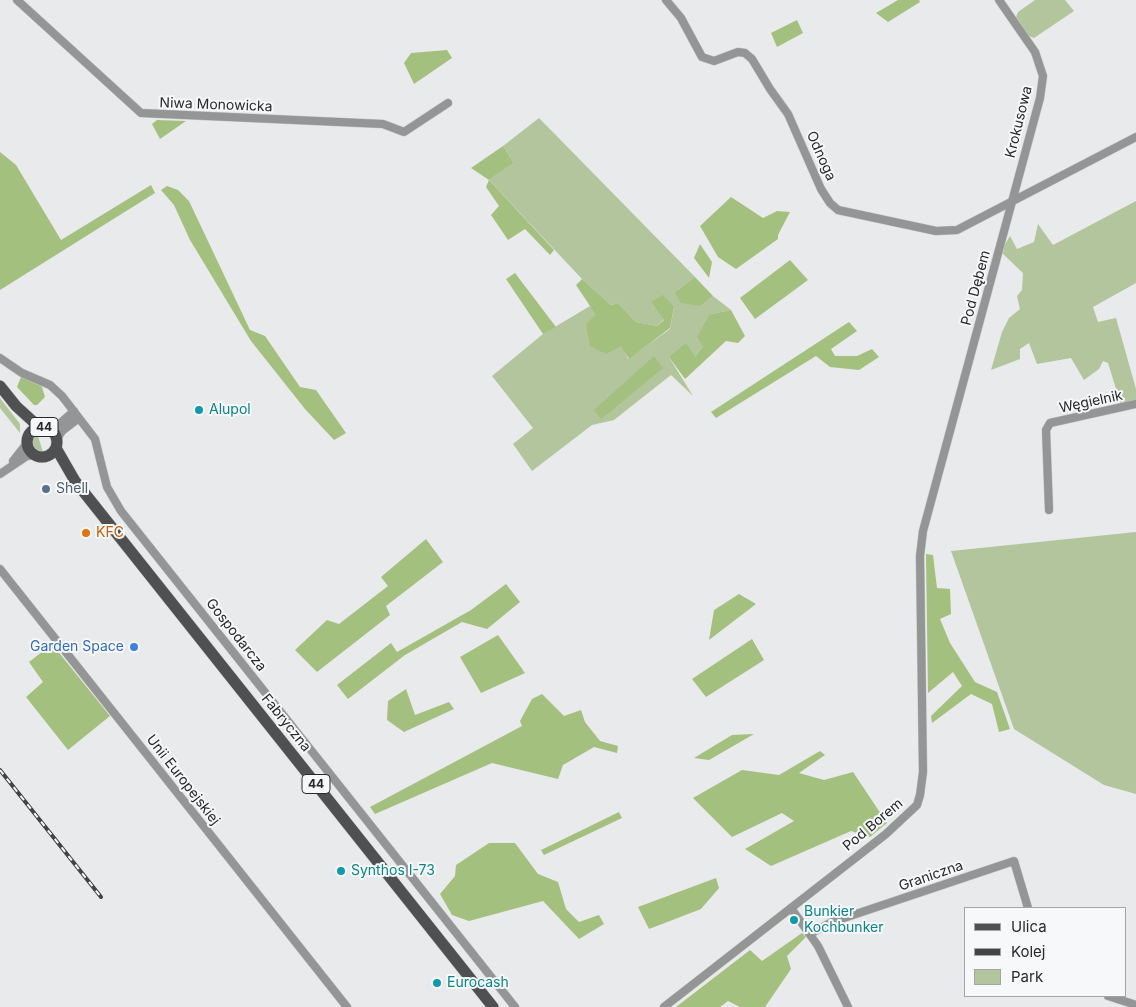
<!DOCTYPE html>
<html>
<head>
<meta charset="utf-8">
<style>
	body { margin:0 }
	#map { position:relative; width:1136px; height:1007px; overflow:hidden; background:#e9eaec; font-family:Inter,sans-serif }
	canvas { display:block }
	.legend { position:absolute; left:964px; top:907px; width:162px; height:90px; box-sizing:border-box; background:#f6f8f9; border:1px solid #a4a5a6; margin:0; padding:6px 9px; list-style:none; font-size:15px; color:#29292a }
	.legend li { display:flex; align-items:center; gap:10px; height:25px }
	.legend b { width:25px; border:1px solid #a4a5a6 }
</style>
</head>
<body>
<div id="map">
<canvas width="1136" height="1007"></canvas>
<ul class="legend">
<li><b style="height:6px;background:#4f5051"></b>Ulica</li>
<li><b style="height:6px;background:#444445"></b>Kolej</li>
<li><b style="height:14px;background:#b2c59c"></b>Park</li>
</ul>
</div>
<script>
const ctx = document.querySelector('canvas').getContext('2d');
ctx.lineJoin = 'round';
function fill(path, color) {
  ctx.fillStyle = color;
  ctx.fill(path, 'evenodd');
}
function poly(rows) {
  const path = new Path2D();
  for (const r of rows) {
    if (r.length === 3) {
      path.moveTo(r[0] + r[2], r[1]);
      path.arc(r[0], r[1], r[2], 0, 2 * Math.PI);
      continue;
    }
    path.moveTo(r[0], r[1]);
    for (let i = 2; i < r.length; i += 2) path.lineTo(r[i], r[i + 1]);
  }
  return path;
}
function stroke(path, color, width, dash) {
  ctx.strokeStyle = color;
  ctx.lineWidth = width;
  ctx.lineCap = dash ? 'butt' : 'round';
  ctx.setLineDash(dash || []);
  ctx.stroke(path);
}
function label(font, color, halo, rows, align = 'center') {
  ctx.font = font + ' Inter,sans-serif';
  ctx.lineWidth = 4;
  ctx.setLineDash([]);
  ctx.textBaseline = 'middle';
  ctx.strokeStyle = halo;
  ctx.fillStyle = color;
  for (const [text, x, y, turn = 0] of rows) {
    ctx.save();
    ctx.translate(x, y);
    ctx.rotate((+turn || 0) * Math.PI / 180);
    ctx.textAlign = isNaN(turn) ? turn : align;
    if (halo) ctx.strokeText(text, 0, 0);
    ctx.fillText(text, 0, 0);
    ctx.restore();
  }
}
const green = poly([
	[1035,0,1065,0,1074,11,1034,38,1029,36,1016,17,1018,12],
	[539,118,695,277,675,292,701,306,713,296,731,310,710,314,703,346,695,357,669,357,693,396,671,375,614,420,592,425,532,471,513,444,533,428,492,376,543,334,590,306,622,345,628,359,670,329,674,307,651,302,664,319,657,326,636,322,618,303,611,305,582,279,489,180,514,163,503,146],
	[1136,201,1136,283,1093,307,1098,322,1116,318,1136,389,1136,401,1121,405,1108,363,1103,361,1099,369,1084,380,1071,358,1037,364,1029,343,1020,349,1020,359,991,370,1002,332,1009,318,1020,309,1017,296,1022,290,1023,273,1003,254,1004,246,1010,236,1017,249,1034,242,1038,224,1053,245],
	[0,398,20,424,20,433,0,408],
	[37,433,43,452,37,450,33,446,32,439],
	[1136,532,1136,794,1104,785,1014,729,951,551]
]);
const forest = poly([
	[898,0,919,0,920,2,888,22,876,13],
	[797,20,803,33,777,47,771,33],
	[447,50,452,58,414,84,404,63,411,53],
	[157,120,186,121,160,139,152,124],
	[503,146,514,163,489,180,554,250,550,255,525,229,508,240,491,215,499,206,486,187,489,180,471,168],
	[0,152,16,165,61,240,151,185,155,193,0,290],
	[167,186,178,190,189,201,250,330,265,336,300,387,316,390,346,433,334,440,305,409,251,341,190,240,174,205,161,190],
	[731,197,763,218,777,211,790,212,778,235,778,239,736,269,718,257,700,226],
	[700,244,712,262,709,278,694,258],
	[790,260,808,280,755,319,740,298],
	[515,273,556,327,543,334,506,279],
	[695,277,713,296,701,306,681,303,675,292],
	[582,279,611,305,618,303,636,322,657,326,664,320,651,302,663,295,674,307,670,328,629,359,621,346,606,354,590,346,586,324,596,315,576,285],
	[731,310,745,336,738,343,726,341,685,379,669,357,686,343,695,357,703,346,697,337,710,314],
	[849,322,857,331,831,349,835,356,857,356,872,349,879,357,859,370,830,367,816,356,716,418,711,412],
	[654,356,663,368,601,419,594,410],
	[21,377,29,378,42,387,45,397,37,405,34,405,17,387],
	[426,539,443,562,386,606,390,615,317,672,295,650,327,620,339,624,388,586,381,577],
	[926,554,933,555,937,588,950,589,951,614,940,619,950,643,975,682,997,692,1010,729,999,732,992,704,971,694,932,723,931,716,962,686,953,672,928,693],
	[506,584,520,602,487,629,462,622,405,655,348,699,337,685,391,643,397,652,471,610],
	[739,594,756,604,709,640,714,610],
	[498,635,525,673,481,693,460,657],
	[752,639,764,660,706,697,692,679],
	[52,644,110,716,68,750,26,697,43,682,29,662],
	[406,689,415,715,449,702,454,709,404,732,387,720,388,701],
	[542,694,564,716,581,710,585,722,600,741,618,746,617,753,594,747,563,765,558,779,492,763,375,814,370,807,522,726,520,721,532,699],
	[754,734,709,760,694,758,732,735],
	[820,751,825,755,799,773,824,780,853,772,887,823,870,837,851,831,771,866,745,849,794,821,782,813,732,837,693,798,742,770,779,775],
	[619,812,622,818,544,855,541,850],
	[489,843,515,843,538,874,558,882,566,909,579,922,599,915,604,924,579,939,543,901,469,921,452,915,440,894,455,876,456,865],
	[716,878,719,888,701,909,649,929,638,907],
	[802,933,806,937,787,956,791,969,765,1007,740,1007,728,1001,720,1007,676,1007,750,950,762,961]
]);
const street = poly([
	[17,0,141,113,383,124,404,132,448,103],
	[666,0,681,18,702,57,714,61,738,52,745,53,752,59,770,89,788,114,821,189,830,203,838,210,936,231,957,230,1136,137],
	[0,358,22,373,50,385,62,396,95,439,107,487,121,511,515,1007],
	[48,428,57,426,74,411],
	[57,439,62,431,79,418],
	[13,461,28,442],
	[0,474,27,456,35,455],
	[1049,510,1046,430,1050,423,1136,404],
	[0,569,347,1007],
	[791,908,818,946,848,1007],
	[810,934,832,922,1014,861,1028,908],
	[1108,996,1136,1005],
	[664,1007,886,834,917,805,920,795,923,772,920,556,923,531,1040,98,1043,76,1035,52,999,0]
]);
const primary = poly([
	[0,386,16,406,39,427],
	[42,442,15],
	[56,448,75,481,493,1007]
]);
const rail = poly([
	[0,770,101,897]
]);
const markers = [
	[199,410,5,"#0f9aa8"],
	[46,489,5,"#5c6f8a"],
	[86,533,5,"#e8710a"],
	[134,647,5,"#3f7fe0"],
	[341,871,5,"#0f9aa8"],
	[794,920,5,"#0f9aa8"],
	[437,983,5,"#0f9aa8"]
];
const shields = [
	[44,427,28],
	[316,784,28]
];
const shieldNames = [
	["44",44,427],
	["44",316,784]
];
const streetNames = [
	["Niwa Monowicka",216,105,2],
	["Krokusowa",1019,122,-76],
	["Odnoga",821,156,66],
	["Pod Dębem",976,288,-75],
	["Węgielnik",1091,402,-12],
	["Gospodarcza",236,635,52],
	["Fabryczna",286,723,51],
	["Unii Europejskiej",183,780,52],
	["Pod Borem",873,825,-40],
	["Graniczna",931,876,-19]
];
const cultureNames = [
	["Alupol",209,410],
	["Synthos I-73",351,871],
	["Bunkier",804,912],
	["Kochbunker",804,928],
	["Eurocash",447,983]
];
const serviceNames = [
	["Shell",56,489]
];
const foodNames = [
	["KFC",96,533]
];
const shopNames = [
	["Garden Space",124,647]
];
fill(green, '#b2c59c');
fill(forest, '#a3c07e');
stroke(street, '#c6c7c9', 9);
stroke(primary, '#c6c7c9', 12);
stroke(street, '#949595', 8);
stroke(primary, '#4f5051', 11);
stroke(rail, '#444445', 4);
stroke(rail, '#f6f8f9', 2, [5.5]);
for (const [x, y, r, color] of markers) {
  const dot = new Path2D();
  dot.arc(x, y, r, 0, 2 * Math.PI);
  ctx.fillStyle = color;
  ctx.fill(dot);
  stroke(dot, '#f6f8f9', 2);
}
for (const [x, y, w] of shields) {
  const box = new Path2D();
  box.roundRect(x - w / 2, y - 9.5, w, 19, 4);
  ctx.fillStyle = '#f6f8f9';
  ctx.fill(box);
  stroke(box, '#29292a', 1);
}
label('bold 12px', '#29292a', null, shieldNames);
label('14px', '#29292a', '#f6f8f9', streetNames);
label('14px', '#0d838f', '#f6f8f9', cultureNames, 'left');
label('14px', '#4e5e75', '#f6f8f9', serviceNames, 'left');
label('14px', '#c56008', '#f6f8f9', foodNames, 'left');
label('14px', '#366cbe', '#f6f8f9', shopNames, 'right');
</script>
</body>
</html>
